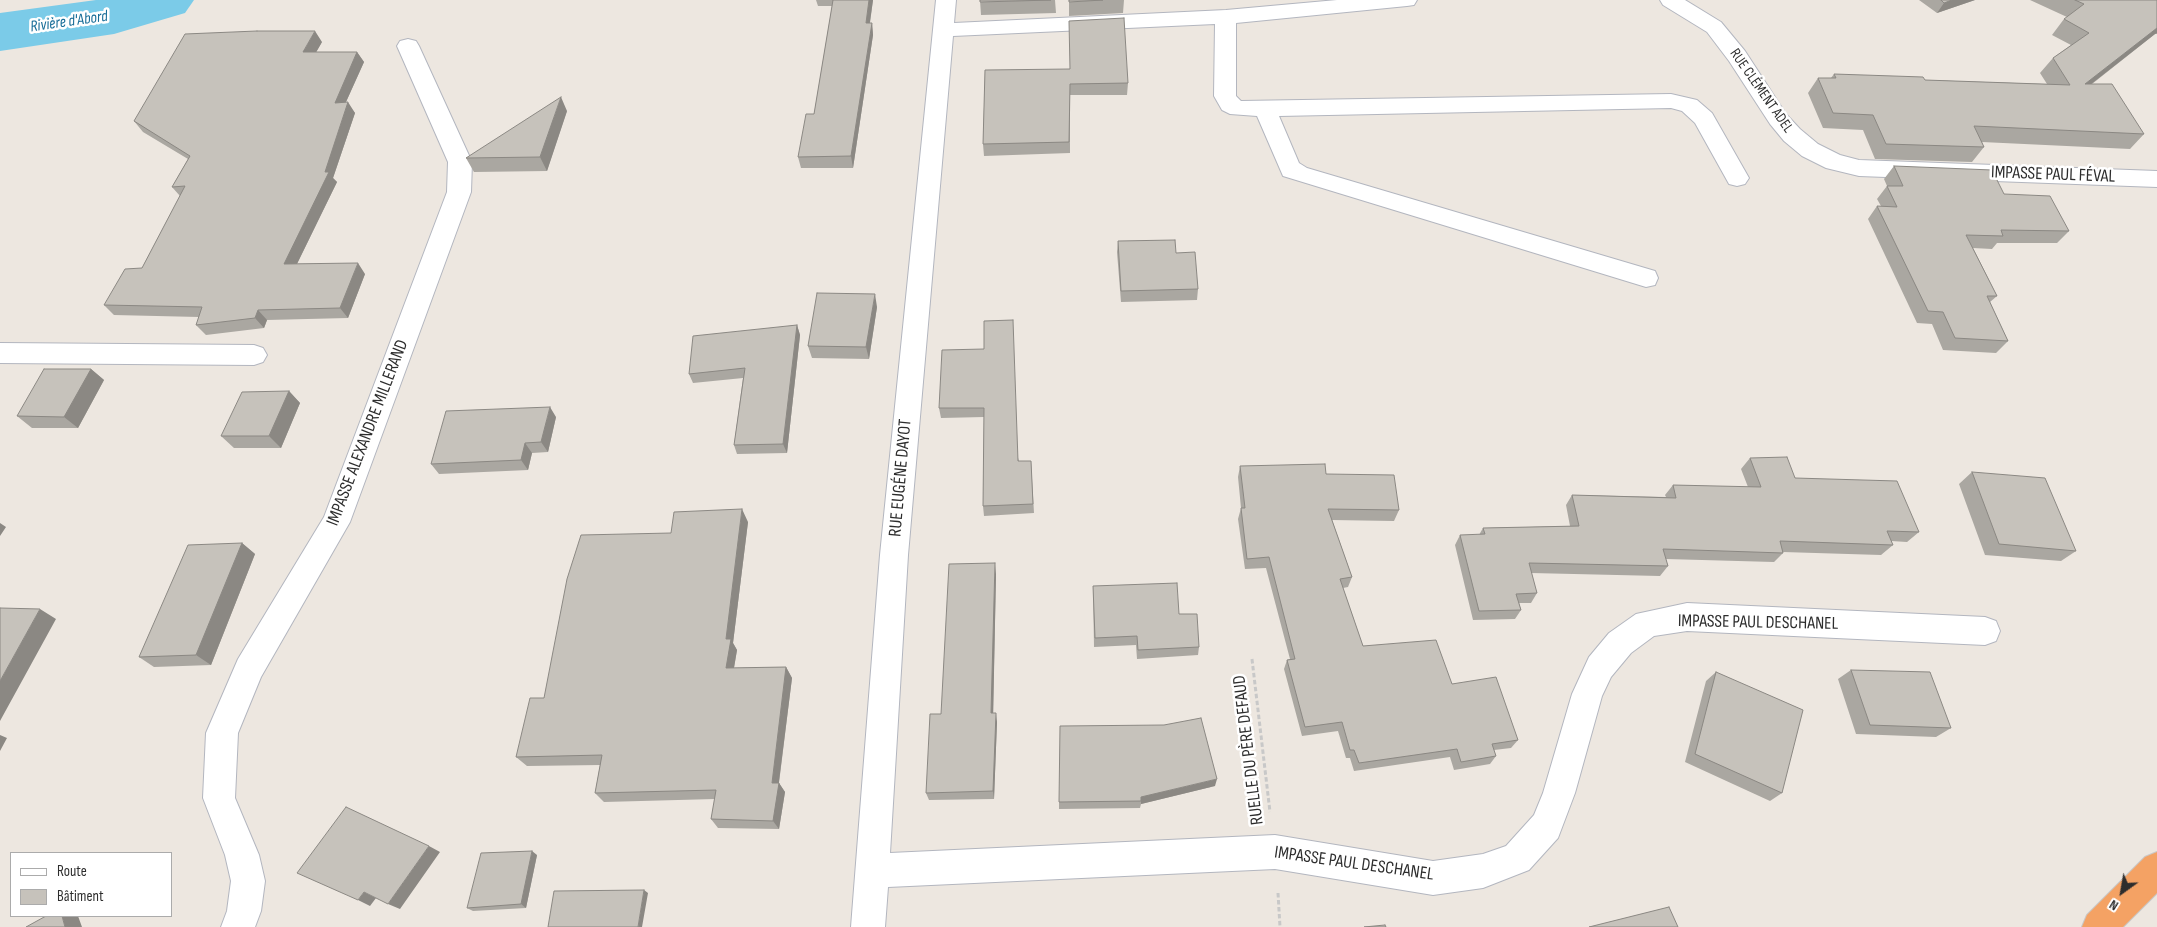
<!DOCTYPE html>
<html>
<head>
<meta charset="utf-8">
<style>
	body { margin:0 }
	#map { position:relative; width:2157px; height:927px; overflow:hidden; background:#ede7e0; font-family:"Sofia Sans Condensed",sans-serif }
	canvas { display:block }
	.legend { position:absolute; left:10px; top:852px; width:162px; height:65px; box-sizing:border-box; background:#fff; border:1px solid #ababab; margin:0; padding:6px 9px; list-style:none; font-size:15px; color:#2d2d2d }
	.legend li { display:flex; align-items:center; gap:10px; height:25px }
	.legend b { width:25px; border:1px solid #ababab }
	.north { position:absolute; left:2097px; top:867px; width:50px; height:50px; -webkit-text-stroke:4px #fff; paint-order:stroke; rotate:212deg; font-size:14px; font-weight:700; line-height:20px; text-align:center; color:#2d2d2d }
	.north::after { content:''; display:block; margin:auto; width:18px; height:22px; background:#2d2d2d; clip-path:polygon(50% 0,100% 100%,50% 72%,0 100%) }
</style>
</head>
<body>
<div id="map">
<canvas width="2157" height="927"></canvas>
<ul class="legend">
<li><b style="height:6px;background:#fff"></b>Route</li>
<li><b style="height:14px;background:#c6c2bb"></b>Bâtiment</li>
</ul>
<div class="north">N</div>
</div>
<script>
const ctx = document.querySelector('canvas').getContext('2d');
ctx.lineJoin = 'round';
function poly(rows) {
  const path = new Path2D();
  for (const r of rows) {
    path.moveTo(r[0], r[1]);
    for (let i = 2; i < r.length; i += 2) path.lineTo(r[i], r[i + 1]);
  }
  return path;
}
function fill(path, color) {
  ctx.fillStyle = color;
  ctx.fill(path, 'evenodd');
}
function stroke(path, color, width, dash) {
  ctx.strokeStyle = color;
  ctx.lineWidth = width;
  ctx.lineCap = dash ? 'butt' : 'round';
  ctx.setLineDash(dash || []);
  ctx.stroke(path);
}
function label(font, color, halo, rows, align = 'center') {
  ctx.font = font + ' "Sofia Sans Condensed",sans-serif';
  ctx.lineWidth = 5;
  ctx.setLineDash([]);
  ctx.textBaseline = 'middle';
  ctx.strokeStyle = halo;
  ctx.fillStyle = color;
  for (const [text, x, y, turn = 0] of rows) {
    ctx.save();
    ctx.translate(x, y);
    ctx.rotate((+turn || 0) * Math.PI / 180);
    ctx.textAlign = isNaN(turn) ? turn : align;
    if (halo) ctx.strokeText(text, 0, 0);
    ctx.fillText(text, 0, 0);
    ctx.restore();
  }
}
const river = poly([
	[96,0,194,0,185,13,114,34,0,51,0,13,96,0]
]);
const path = poly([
	[1252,659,1270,812],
	[1278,893,1280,927]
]);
const minor = poly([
	[936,0,956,0,954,23,1226,10,1337,0,1417,0,1414,5,1407,6,1236,23,1236,96,1241,101,1671,94,1697,100,1712,113,1749,178,1745,184,1737,186,1729,184,1695,123,1682,111,1671,108,1279,116,1299,163,1307,168,1655,271,1658,278,1655,285,1646,287,1283,176,1257,116,1230,114,1222,110,1214,96,1215,24,953,36,908,555,890,853,1275,835,1433,861,1483,854,1506,846,1534,815,1543,793,1572,694,1589,657,1609,633,1636,614,1687,603,1985,617,1996,621,2000,631,1996,641,1985,645,1687,631,1654,636,1631,653,1611,677,1602,696,1575,793,1558,838,1529,870,1483,888,1433,895,1275,869,888,887,885,927,851,927,880,555,936,0],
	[1660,0,1685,0,1721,22,1745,51,1786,114,1800,129,1818,144,1840,155,1859,160,2157,171,2157,187,1859,176,1826,168,1802,156,1784,141,1770,124,1729,61,1707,32,1663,5,1660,0],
	[408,39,416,41,419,46,472,162,471,192,350,522,261,677,238,733,235,798,259,855,265,881,261,911,255,927,221,927,227,911,231,881,225,855,203,798,206,733,238,659,324,517,447,192,448,162,397,46,400,41,408,39],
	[0,343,254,345,263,348,267,355,263,362,254,365,0,363,0,343]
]);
const highway = poly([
	[2157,852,2157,893,2123,927,2082,927,2087,915,2145,857,2157,852]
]);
const wall = poly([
	[816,0,873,0,870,23,872,23,873,35,853,168,801,168,798,157,814,114,832,6,818,6],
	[980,0,1055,0,1056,13,981,15],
	[1069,0,1124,0,1123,13,1069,16],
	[1919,0,1975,0,1937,13],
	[2030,0,2157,0,2157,34,2155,34,2092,84,2144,134,2130,149,1982,142,1984,147,1972,162,1875,159,1863,130,1823,128,1808,93,1818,78,1831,78,1834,74,1925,80,2047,84,2040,73,2053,58,2071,45,2052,35,2064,19,2067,17],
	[322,42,316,52,357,52,364,62,346,102,355,113,333,178,337,182,297,264,365,274,348,318,267,320,264,328,206,335,196,325,199,317,114,315,104,305,142,268,180,196,172,187,188,159,143,132,134,121],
	[985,70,1128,83,1127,95,1070,95,1070,153,984,156,983,144],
	[567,111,547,171,474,172,466,158],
	[1894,166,2004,194,2069,231,2057,243,1997,243,1992,249,1973,248,1997,296,1990,302,2008,341,1996,353,1943,350,1932,324,1917,323,1868,219,1877,206,1881,206,1877,199,1887,186,1884,179],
	[1118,241,1198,289,1197,300,1121,302,1117,252],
	[877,307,869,359,812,358,808,346],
	[797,325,800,335,787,453,737,454,734,445,743,378,693,383,689,374],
	[984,349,1019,461,1031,461,1034,513,984,516,983,506,984,417,941,418,939,408],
	[91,369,104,380,78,428,32,428,17,416],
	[289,391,300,403,281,448,234,448,221,436],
	[556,417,548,452,532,453,528,470,439,474,431,464],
	[1750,458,1919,532,1907,542,1891,541,1893,545,1881,555,1783,552,1783,553,1774,562,1666,559,1668,566,1660,576,1531,573,1537,593,1531,603,1519,603,1521,610,1515,619,1473,620,1455,545,1460,535,1479,535,1483,528,1570,526,1566,505,1572,495,1666,497,1665,495,1673,485,1748,487,1741,469],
	[1240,466,1326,474,1399,510,1394,521,1332,520,1352,577,1348,587,1343,588,1363,646,1452,684,1518,740,1511,748,1494,750,1496,756,1490,764,1454,770,1450,757,1354,771,1350,758,1346,758,1338,731,1302,736,1284,669,1287,660,1290,659,1266,568,1245,569,1238,519,1241,508,1238,477],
	[1972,472,2076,551,2061,561,1985,555,1959,484],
	[748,522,733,643,737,650,734,668,786,667,792,678,779,783,785,792,779,829,718,828,711,819,715,799,604,802,595,793,600,765,527,766,516,757,544,698,671,533],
	[242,543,255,554,211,665,154,667,139,657],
	[996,574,993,713,997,722,994,799,929,800,926,793,941,714],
	[1093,586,1179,614,1199,647,1198,655,1137,659,1136,645,1094,647],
	[1851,670,1951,728,1936,737,1856,734,1838,679],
	[1716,672,1782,793,1770,801,1685,762,1706,681],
	[1215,786,1141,804,1140,808,1059,809,1059,802],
	[537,855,526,908,473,911,467,908]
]);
const shadedWall = poly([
	[869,0,873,0,868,35,866,23],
	[1952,0,1975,0,1937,13,1944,3],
	[872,23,873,35,853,168,851,156],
	[2157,28,2157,33,2155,34,2072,99,2085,84],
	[315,31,322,42,310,63,303,52],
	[357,52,364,62,341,113,335,103],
	[561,97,567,111,547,171,540,157],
	[348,102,355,113,333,178,337,182,292,274,284,264,325,172],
	[358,263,365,274,348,318,340,308],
	[875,294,877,307,869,359,866,347],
	[258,310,267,320,264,328,255,318],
	[797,325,800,335,787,453,783,444],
	[91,369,104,380,78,428,64,417],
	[289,391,300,403,281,448,269,436],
	[550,407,556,417,548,452,541,442],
	[525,443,532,453,528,470,521,460],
	[742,509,748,522,733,643,737,650,732,679,726,668,726,639],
	[0,523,6,527,0,536],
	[242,543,255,554,211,665,196,655],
	[995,563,996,574,993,722,991,713],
	[40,609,56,619,0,721,0,681],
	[786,667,792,678,778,789,779,783,785,792,779,829,773,821,772,783],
	[996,713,997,722,994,799,993,791],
	[0,735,7,738,0,751],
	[1217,779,1215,786,1141,804,1141,797],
	[429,846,440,852,400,909,388,904],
	[532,851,537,855,526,908,521,904],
	[644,890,648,893,642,927,638,927],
	[364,892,376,898,370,906,358,900],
	[62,916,78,916,82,927,65,927]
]);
const building = poly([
	[833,0,869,0,866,23,872,23,851,156,798,157,806,114,814,114,833,0],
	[980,0,1051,0,980,2,980,0],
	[1069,0,1103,0,1069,2,1069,0],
	[1941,0,1952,0,1944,3,1941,0],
	[2075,0,2157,0,2157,28,2085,84,2112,84,2144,134,1974,126,1984,147,1886,144,1873,115,1833,113,1818,78,1836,78,1834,74,1923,77,1925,80,2070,85,2053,58,2089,33,2064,19,2084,4,2075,0],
	[1124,18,1128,83,1070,84,1069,142,983,144,985,70,1070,69,1069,21,1124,18],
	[257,31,315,31,303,52,357,52,335,103,348,102,325,172,329,172,284,264,358,263,340,308,258,310,255,318,196,325,202,307,104,305,125,269,142,268,185,186,172,187,190,156,134,121,185,34,257,31],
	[561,97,540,157,466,158,561,97],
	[1894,166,1992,170,2004,194,2050,196,2069,231,2001,230,2003,236,1966,235,1997,296,1987,296,2008,341,1955,338,1943,312,1928,311,1877,206,1897,207,1887,186,1903,186,1894,166],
	[1175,240,1176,253,1195,252,1198,289,1121,291,1118,241,1175,240],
	[817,293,875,294,866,347,808,346,817,293],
	[1013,320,1018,461,1031,461,1033,504,983,506,984,408,939,408,942,350,984,349,984,321,1013,320],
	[797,325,783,444,734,445,745,368,689,374,693,336,797,325],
	[44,369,91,369,64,417,17,416,44,369],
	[289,391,269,436,221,436,242,392,289,391],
	[550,407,541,442,525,443,521,460,431,464,446,411,550,407],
	[1787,457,1795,478,1897,481,1919,532,1887,531,1893,545,1780,541,1783,553,1663,549,1668,566,1529,563,1537,593,1516,594,1521,610,1479,611,1460,535,1485,534,1483,528,1579,526,1572,495,1676,498,1673,485,1761,487,1750,458,1787,457],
	[1325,464,1326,474,1394,475,1399,510,1328,509,1352,577,1340,579,1363,646,1436,640,1452,684,1496,677,1518,740,1492,744,1496,756,1461,762,1457,749,1359,763,1354,750,1350,750,1342,722,1305,727,1287,660,1295,659,1269,557,1247,559,1241,508,1245,508,1240,466,1325,464],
	[1972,472,2045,478,2076,551,1999,544,1972,472],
	[742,509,726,639,731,639,726,668,786,667,772,783,779,783,773,821,711,819,716,790,595,793,602,755,516,757,530,698,544,698,567,579,581,535,671,533,674,512,742,509],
	[242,543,196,655,139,657,188,545,242,543],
	[995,563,991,713,996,713,993,791,926,793,930,714,941,714,949,564,995,563],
	[1177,583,1179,614,1197,614,1199,647,1138,650,1137,636,1095,638,1093,586,1177,583],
	[0,608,40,609,0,681,0,608],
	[1851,670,1930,672,1951,728,1870,725,1851,670],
	[1716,672,1803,710,1782,793,1695,754,1716,672],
	[1201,718,1217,779,1141,797,1141,801,1059,802,1060,726,1164,725,1201,718],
	[346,807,429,846,388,904,364,892,358,900,297,873,346,807],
	[532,851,521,904,467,908,481,853,532,851],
	[644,890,638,927,548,927,554,891,644,890],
	[1669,907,1678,927,1589,927,1669,907],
	[46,916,62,916,65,927,26,927,46,916],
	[1385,925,1386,927,1364,927,1385,925]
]);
const farStreetnames = [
	["RUE CLÉMENT ADEL",1761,91,55]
];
const farWaternames = [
	["Rivière d'Abord",69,22,-8]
];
const streetNames = [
	["IMPASSE PAUL FÉVAL",2053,175,2],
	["IMPASSE ALEXANDRE MILLERAND",368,433,-69],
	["RUE EUGÉNE DAYOT",901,478,-85],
	["IMPASSE PAUL DESCHANEL",1758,623,1],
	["RUELLE DU PÈRE DEFAUD",1249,750,-97],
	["IMPASSE PAUL DESCHANEL",1354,864,8]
];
fill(river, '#7bcbe8');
stroke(minor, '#b3b6bf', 2);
stroke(highway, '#c8c8c8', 2);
stroke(path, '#c8c8c8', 3, [4.5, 2.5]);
fill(minor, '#fff');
fill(highway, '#f4a264');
fill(wall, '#aaa7a1');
fill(shadedWall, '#8b8883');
fill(building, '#c6c2bb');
stroke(building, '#8b8883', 1);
label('15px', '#2d2d2d', '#fff', farStreetnames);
label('italic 16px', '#166c97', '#fff', farWaternames);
label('18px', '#2d2d2d', '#fff', streetNames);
</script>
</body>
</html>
